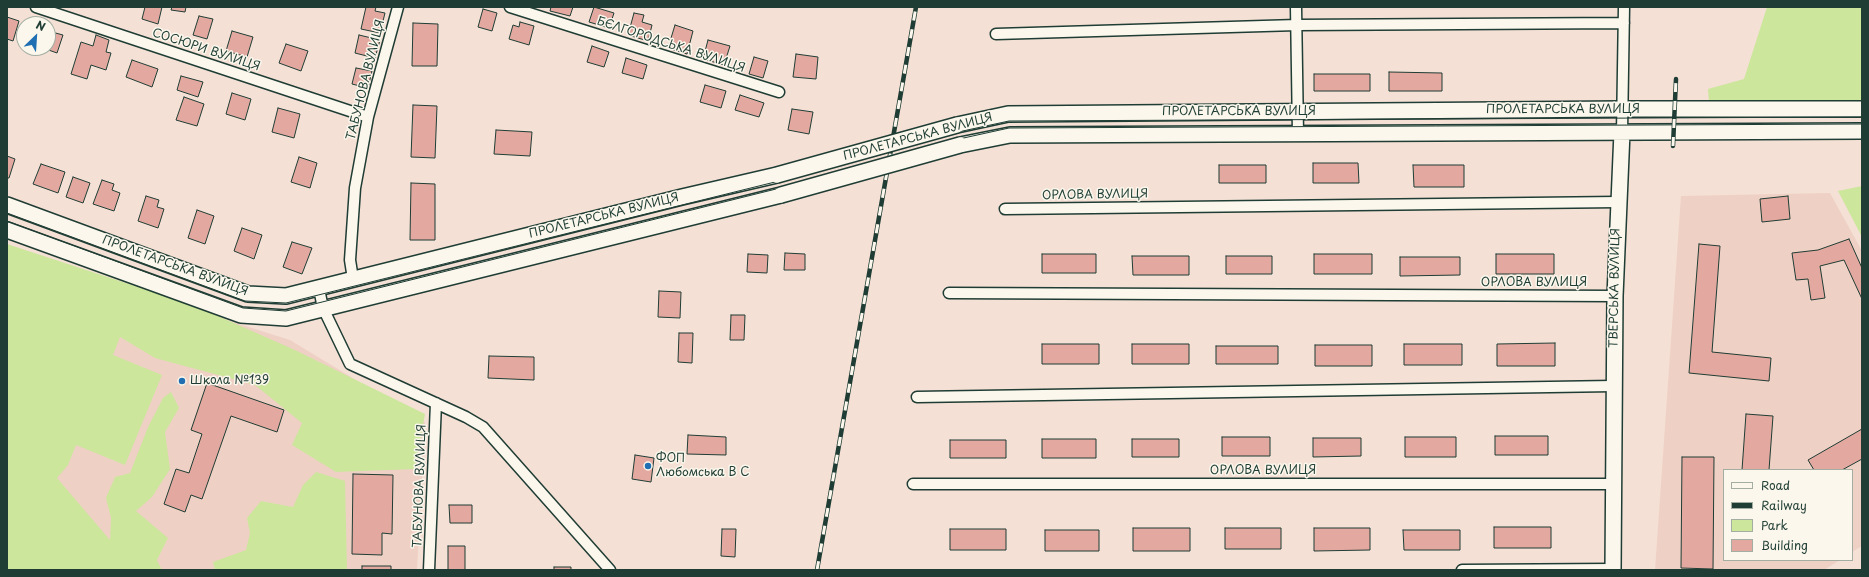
<!DOCTYPE html>
<html>
<head>
<meta charset="utf-8">
<style>
	body { margin:0 }
	#map { position:relative; width:1869px; height:577px; overflow:hidden; background:#f4e0d5; font-family:"Playpen Sans",sans-serif }
	canvas { display:block }
	.frame { position:absolute; inset:0; border:8px solid #1f3d34; pointer-events:none }
	.legend { position:absolute; left:1723px; top:469px; width:130px; height:92px; box-sizing:border-box; background:#fbf7ec; border:1px solid #a3ada2; margin:0; padding:5px 7px; list-style:none; font-size:12px; color:#1f3d34 }
	.legend li { display:flex; align-items:center; gap:8px; height:20px }
	.legend b { width:20px; border:1px solid #a3ada2 }
	.north { position:absolute; left:16px; top:16px; width:40px; height:40px; box-sizing:border-box; background:#fbf7ec; border:1px solid #a3ada2; border-radius:50%; rotate:25deg; font-size:11px; font-weight:700; line-height:16px; text-align:center; color:#1f3d34 }
	.north::after { content:''; display:block; margin:auto; width:14px; height:18px; background:#1f6fb2; clip-path:polygon(50% 0,100% 100%,50% 72%,0 100%) }
</style>
</head>
<body>
<div id="map">
<canvas width="1869" height="577"></canvas>
<div class="frame"></div>
<ul class="legend">
<li><b style="height:5px;background:#fbf7ec"></b>Road</li>
<li><b style="height:5px;background:#1f3d34"></b>Railway</li>
<li><b style="height:11px;background:#cce69c"></b>Park</li>
<li><b style="height:11px;background:#e3a9a0"></b>Building</li>
</ul>
<div class="north">N</div>
</div>
<script>
const ctx = document.querySelector('canvas').getContext('2d');
ctx.lineJoin = 'round';
function fill(path, color) {
  ctx.fillStyle = color;
  ctx.fill(path, 'evenodd');
}
function poly(rows) {
  const path = new Path2D();
  for (const r of rows) {
    path.moveTo(r[0], r[1]);
    for (let i = 2; i < r.length; i += 2) path.lineTo(r[i], r[i + 1]);
  }
  return path;
}
function stroke(path, color, width, dash) {
  ctx.strokeStyle = color;
  ctx.lineWidth = width;
  ctx.lineCap = dash ? 'butt' : 'round';
  ctx.setLineDash(dash || []);
  ctx.stroke(path);
}
function label(font, color, halo, rows, align = 'center') {
  ctx.font = font + ' "Playpen Sans",sans-serif';
  ctx.lineWidth = 3;
  ctx.setLineDash([]);
  ctx.textBaseline = 'middle';
  ctx.strokeStyle = halo;
  ctx.fillStyle = color;
  for (const [text, x, y, turn = 0] of rows) {
    ctx.save();
    ctx.translate(x, y);
    ctx.rotate((+turn || 0) * Math.PI / 180);
    ctx.textAlign = isNaN(turn) ? turn : align;
    if (halo) ctx.strokeText(text, 0, 0);
    ctx.fillText(text, 0, 0);
    ctx.restore();
  }
}
const built = poly([
	[1830,193,1862,251,1862,546,1852,552,1852,470,1724,470,1724,560,1840,560,1824,570,1655,570,1681,196],
	[7,251,290,340,425,422,417,570,7,570]
]);
const green = poly([
	[1767,7,1862,7,1862,102,1709,102,1708,89,1744,79],
	[1862,186,1862,237,1838,191],
	[7,244,193,305,295,350,425,414,415,469,336,472,292,445,302,423,255,385,155,358,120,337,113,355,162,375,125,465,76,445,68,465,57,478,110,540,111,518,106,498,115,477,130,473,148,427,163,398,171,392,179,408,165,432,170,469,152,497,136,511,168,538,157,560,162,570,7,570],
	[316,472,345,481,347,570,215,570,213,562,246,550,250,533,247,518,261,501,293,507,303,485]
]);
const building = poly([
	[145,7,162,7,158,24,142,19,145,7],
	[172,7,186,7,185,12,171,10,172,7],
	[366,7,376,7,375,11,385,13,380,33,361,29,366,7],
	[551,7,573,7,570,16,550,11,551,7],
	[594,7,614,13,609,28,589,22,594,7],
	[483,9,497,13,492,31,478,27,483,9],
	[634,13,644,15,642,22,652,25,648,41,628,35,634,13],
	[199,16,213,19,207,39,193,35,199,16],
	[7,17,19,21,13,41,7,39,7,17],
	[520,22,534,26,529,45,509,39,513,25,519,27,520,22],
	[413,23,438,24,437,66,412,66,413,23],
	[675,25,693,31,687,54,668,48,675,25],
	[48,31,63,35,57,53,43,48,48,48,48,31],
	[232,31,253,37,247,57,226,51,232,31],
	[96,35,109,40,106,52,111,53,106,70,91,65,87,79,71,74,81,42,93,46,96,35],
	[359,35,380,40,375,58,355,53,359,35],
	[708,40,730,46,724,65,703,59,708,40],
	[286,44,308,51,301,71,279,63,286,44],
	[592,46,609,52,604,67,587,62,592,46],
	[796,54,818,57,816,79,793,77,796,54],
	[754,57,768,61,763,78,749,74,754,57],
	[626,58,647,65,643,79,622,73,626,58],
	[132,60,158,69,152,87,126,77,132,60],
	[356,68,372,71,368,88,352,84,356,68],
	[1389,72,1442,73,1442,91,1389,91,1389,72],
	[1314,74,1370,74,1370,91,1314,91,1314,74],
	[181,76,203,82,198,97,177,90,181,76],
	[705,85,726,91,721,108,700,102,705,85],
	[232,93,251,99,245,120,226,114,232,93],
	[740,95,764,103,759,117,735,110,740,95],
	[184,97,204,104,197,126,176,120,184,97],
	[413,105,437,106,435,158,411,157,413,105],
	[278,108,300,114,294,138,272,132,278,108],
	[792,109,813,112,809,134,788,130,792,109],
	[496,130,532,132,530,156,494,154,496,130],
	[7,156,15,159,9,178,7,178,7,156],
	[299,157,317,163,310,188,291,182,299,157],
	[1313,163,1358,163,1359,183,1313,183,1313,163],
	[41,164,65,172,58,193,33,184,41,164],
	[1219,165,1266,165,1266,183,1219,183,1219,165],
	[1413,165,1464,165,1464,187,1414,187,1413,165],
	[73,177,90,183,83,203,66,197,73,177],
	[102,180,114,184,112,190,120,193,114,211,93,204,102,180],
	[411,183,435,184,435,240,410,240,411,183],
	[146,196,159,200,157,207,164,209,158,228,138,221,146,196],
	[1788,196,1790,219,1762,222,1760,199,1788,196],
	[197,210,214,216,205,244,188,238,197,210],
	[242,228,262,235,254,259,234,251,242,228],
	[1849,239,1862,268,1862,299,1844,260,1820,266,1825,298,1811,300,1808,279,1796,280,1792,253,1818,250,1849,239],
	[292,242,312,248,302,274,283,267,292,242],
	[1699,244,1720,246,1712,352,1771,358,1769,381,1689,373,1699,244],
	[785,253,805,254,805,270,784,270,785,253],
	[748,254,768,255,767,273,747,272,748,254],
	[1042,254,1096,254,1096,273,1042,273,1042,254],
	[1314,254,1372,254,1372,274,1314,274,1314,254],
	[1496,254,1554,254,1554,274,1496,274,1496,254],
	[1132,256,1189,256,1189,275,1133,275,1132,256],
	[1226,256,1272,256,1272,274,1226,274,1226,256],
	[1400,257,1460,257,1460,275,1400,276,1400,257],
	[659,291,681,292,680,318,658,317,659,291],
	[731,315,745,315,744,340,730,340,731,315],
	[679,333,693,333,692,363,678,362,679,333],
	[1555,343,1555,366,1497,366,1497,344,1555,343],
	[1042,344,1099,344,1099,364,1042,364,1042,344],
	[1132,344,1189,344,1189,364,1132,364,1132,344],
	[1404,344,1462,344,1462,365,1404,365,1404,344],
	[1315,345,1372,345,1372,366,1315,366,1315,345],
	[1216,346,1278,346,1278,364,1216,364,1216,346],
	[489,356,534,357,534,380,488,378,489,356],
	[207,383,284,410,277,432,231,416,202,499,191,495,185,512,164,504,176,469,189,473,202,434,191,430,207,383],
	[1746,414,1773,416,1769,470,1742,470,1746,414],
	[1862,429,1862,459,1842,470,1814,470,1808,460,1862,429],
	[688,435,726,437,726,455,687,454,688,435],
	[1495,436,1548,436,1548,455,1495,455,1495,436],
	[1222,437,1270,437,1270,456,1222,456,1222,437],
	[1405,437,1456,437,1456,457,1405,457,1405,437],
	[1313,438,1361,438,1361,456,1313,457,1313,438],
	[1042,439,1096,439,1096,458,1042,458,1042,439],
	[1132,439,1179,439,1179,457,1132,457,1132,439],
	[950,440,1006,440,1006,458,950,458,950,440],
	[635,455,654,458,651,482,632,479,635,455],
	[1682,457,1714,457,1713,569,1681,568,1682,457],
	[353,474,393,475,392,534,382,533,382,555,352,554,353,474],
	[449,505,472,505,472,523,450,523,449,505],
	[1494,527,1551,527,1551,548,1494,548,1494,527],
	[1133,528,1190,528,1190,551,1133,551,1133,528],
	[1225,528,1281,528,1281,549,1225,549,1225,528],
	[1314,528,1370,528,1370,550,1314,551,1314,528],
	[722,529,736,529,735,557,721,556,722,529],
	[950,529,1006,529,1006,550,950,550,950,529],
	[1045,530,1099,530,1099,551,1045,551,1045,530],
	[1403,530,1460,530,1460,550,1404,550,1403,530],
	[448,546,465,546,465,570,448,570,448,546],
	[362,566,391,566,391,570,362,570,362,566],
	[554,567,571,567,571,570,554,570,554,567]
]);
const street = poly([
	[36,7,368,117],
	[510,7,779,92],
	[1296,7,1298,134],
	[996,34,1297,25,1624,23],
	[1622,132,1624,7],
	[1005,209,1618,202],
	[353,279,350,260,355,188,368,117,398,7],
	[319,289,323,308,350,364,466,417,483,427,610,570],
	[949,293,1615,296],
	[917,397,1613,386],
	[913,484,1614,484],
	[429,570,436,403],
	[1462,570,1613,569]
]);
const secondary = poly([
	[957,125,1008,114,1622,109,1862,109],
	[960,145,1010,135,1862,131],
	[7,205,248,294,286,296,682,197,777,175],
	[7,230,241,315,286,318,781,195],
	[1613,570,1615,296,1622,132]
]);
const tram = poly([
	[7,213,245,301,286,303,779,181,958,132,1009,121,1862,117],
	[7,221,243,308,286,311,780,188,959,139,1009,128,1862,124]
]);
const rail = poly([
	[1673,146,1676,79],
	[817,570,916,7]
]);
const secondaryBridge = poly([
	[777,175,957,125],
	[781,195,960,145]
]);
const markers = [
	[182,381,4,"#1f6fb2"],
	[648,466,4,"#1f6fb2"]
];
const streetNames = [
	["БЄЛГОРОДСЬКА ВУЛИЦЯ",671,45,18],
	["СОСЮРИ ВУЛИЦЯ",206,50,18],
	["ТАБУНОВА ВУЛИЦЯ",366,80,-76],
	["ПРОЛЕТАРСЬКА ВУЛИЦЯ",1563,110],
	["ПРОЛЕТАРСЬКА ВУЛИЦЯ",1239,112],
	["ПРОЛЕТАРСЬКА ВУЛИЦЯ",918,137,-15],
	["ОРЛОВА ВУЛИЦЯ",1095,195,-1],
	["ПРОЛЕТАРСЬКА ВУЛИЦЯ",604,216,-14],
	["ПРОЛЕТАРСЬКА ВУЛИЦЯ",175,266,20],
	["ОРЛОВА ВУЛИЦЯ",1534,283],
	["ТВЕРСЬКА ВУЛИЦЯ",1615,288,-89],
	["ОРЛОВА ВУЛИЦЯ",1263,471],
	["ТАБУНОВА ВУЛИЦЯ",420,486,-88]
];
const poiNames = [
	["Школа №139",190,381],
	["ФОП",656,459],
	["Любомська В С",656,473]
];
fill(built, '#efd0c5');
fill(green, '#cce69c');
fill(building, '#e3a9a0');
stroke(building, '#1f3d34', 1);
stroke(street, '#1f3d34', 13);
stroke(secondary, '#1f3d34', 18);
stroke(street, '#fbf7ec', 10);
stroke(secondary, '#fbf7ec', 15);
stroke(tram, '#1f3d34', 1);
stroke(rail, '#1f3d34', 4.5);
stroke(rail, '#fbf7ec', 3, [9]);
stroke(secondaryBridge, '#1f3d34', 18, []);
stroke(secondaryBridge, '#fbf7ec', 15);
for (const [x, y, r, color] of markers) {
  const dot = new Path2D();
  dot.arc(x, y, r, 0, 2 * Math.PI);
  ctx.fillStyle = color;
  ctx.fill(dot);
  stroke(dot, '#fbf7ec', 1.5);
}
label('12px', '#1f3d34', '#fbf7ec', streetNames);
label('12px', '#1f3d34', '#fbf7ec', poiNames, 'left');
</script>
</body>
</html>
